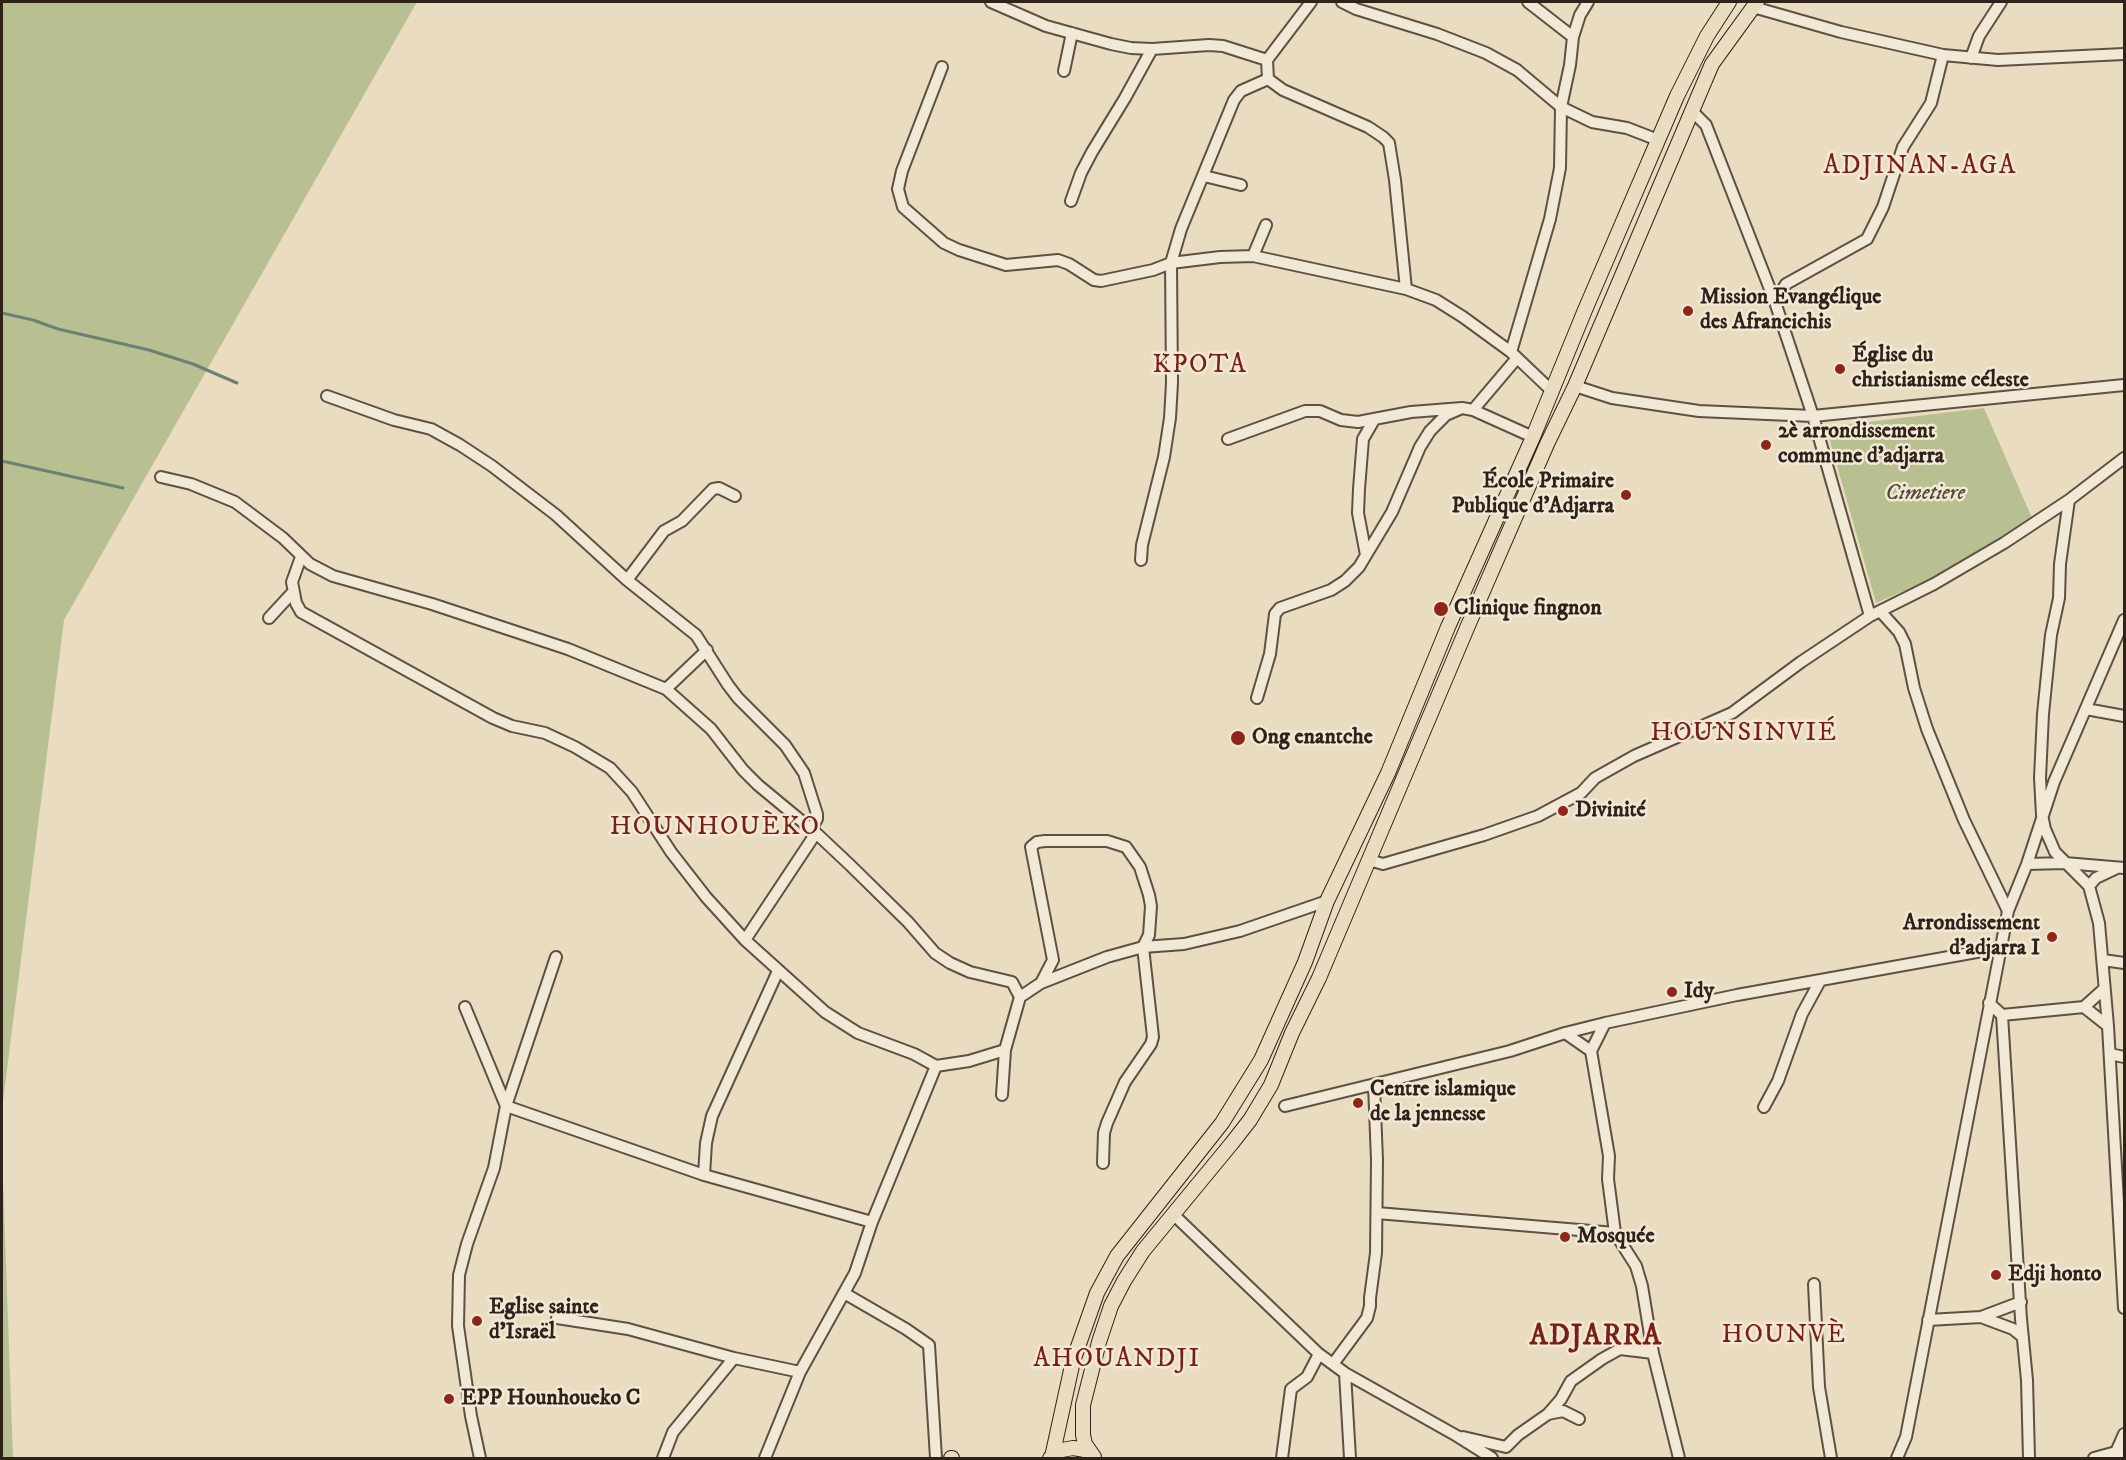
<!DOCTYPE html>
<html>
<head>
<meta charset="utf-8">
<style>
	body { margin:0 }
	#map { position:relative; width:2126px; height:1460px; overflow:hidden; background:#eadcc0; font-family:"IM FELL DW Pica",serif }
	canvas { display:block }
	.frame { position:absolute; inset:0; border:3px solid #2f2319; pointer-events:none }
</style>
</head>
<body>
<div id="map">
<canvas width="2126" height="1460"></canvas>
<div class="frame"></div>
</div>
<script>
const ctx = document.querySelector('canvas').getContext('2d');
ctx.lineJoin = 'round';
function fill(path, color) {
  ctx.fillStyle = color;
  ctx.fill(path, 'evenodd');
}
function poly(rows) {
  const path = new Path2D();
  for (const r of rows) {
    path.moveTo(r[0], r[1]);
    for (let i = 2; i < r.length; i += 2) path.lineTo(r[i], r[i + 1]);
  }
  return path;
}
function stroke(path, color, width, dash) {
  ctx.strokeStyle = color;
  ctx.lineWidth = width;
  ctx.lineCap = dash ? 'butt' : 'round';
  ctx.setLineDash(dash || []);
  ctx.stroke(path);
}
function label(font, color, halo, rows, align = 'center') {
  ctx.font = font + ' "IM FELL DW Pica",serif';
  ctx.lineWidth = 5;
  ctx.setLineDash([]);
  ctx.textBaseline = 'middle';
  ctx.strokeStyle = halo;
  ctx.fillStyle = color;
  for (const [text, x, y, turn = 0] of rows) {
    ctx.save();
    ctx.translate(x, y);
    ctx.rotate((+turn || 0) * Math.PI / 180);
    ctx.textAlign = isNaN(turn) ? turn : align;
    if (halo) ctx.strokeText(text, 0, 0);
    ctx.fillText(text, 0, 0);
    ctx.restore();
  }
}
const green = poly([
	[2,2,417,2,64,620,2,1109],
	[1984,408,2032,518,1945,573,1876,603,1826,427],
	[2,1153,13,1458,2,1458]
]);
const stream = poly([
	[2,313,33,320,58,329,149,350,193,364,237,383],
	[2,461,123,488]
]);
const minor = poly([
	[991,2,1046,26,1111,44,1131,48,1152,49,1209,45,1223,46,1267,60],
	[1342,2,1356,9,1437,34,1486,53,1517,70,1561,107,1592,122,1627,128,1658,140],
	[1528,2,1573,37],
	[1753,7,1841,32,1943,55,1998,60,2124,54],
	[1971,58,1979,36,2001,2],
	[942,67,902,171,898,189,903,207,944,243,959,250,1006,265,1058,260,1069,264,1094,280,1101,281,1153,270,1171,263,1220,257,1253,256,1406,289,1436,300,1463,317,1511,352,1551,390],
	[1064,71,1072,33],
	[1268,79,1283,90,1368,127,1383,137,1389,143,1395,180,1406,289],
	[1268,79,1267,60,1311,2],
	[1693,112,1706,125,1775,302,1813,416,1870,616],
	[1204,176,1241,185],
	[1071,201,1081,173,1092,152,1125,98,1152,49],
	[1253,256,1266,225],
	[1775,302,1786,284,1867,239,1883,207,1903,147,1931,103,1943,55],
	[1511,352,1550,219,1560,168,1561,107,1570,65,1573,37,1580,15,1588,2],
	[1575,386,1612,398,1699,411,1813,416,2124,385],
	[327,396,394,420,431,429,460,445,492,466,556,515,627,580,696,635,728,685,738,698,785,745,804,773,817,814,817,819,811,829],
	[1473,410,1517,358],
	[1228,439,1305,411,1320,411,1341,420,1358,422,1411,412,1462,408,1473,410,1533,437],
	[161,477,191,484,235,502,283,538,310,564,333,576,432,604,568,649,666,689,711,729,743,770,758,785,816,833,850,865,908,922,935,953,950,963,970,972,1012,982,1020,997,1005,1050,1002,1095],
	[2069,500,2060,564,2059,598,2051,635,2043,714,2040,778,2042,815,2045,829,2055,852,2089,886,2099,923,2108,1026,2124,1308],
	[1366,555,1358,513,1359,489,1363,439,1374,420],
	[301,557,292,582,296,603,301,612,493,718,512,726,545,733,575,747,610,768,632,792,671,852,706,897,745,940,825,1012,858,1033,914,1054,936,1066,969,1061,1005,1050],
	[1141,560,1142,545,1164,457,1170,418,1172,383,1171,263,1181,229,1234,100,1241,91,1268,79],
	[627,580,664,531,682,521,713,489,719,488,735,496],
	[1880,611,1899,632,1905,644,1914,688,1927,729,1964,820,2008,911],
	[269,618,293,592],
	[666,689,707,650],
	[1257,698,1270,654,1275,614,1280,608,1331,590,1345,581,1359,567,1392,512,1420,447,1430,431,1446,415,1462,408],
	[2086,709,2124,716],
	[1369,860,1383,864,1484,835,1538,816,1581,793,1595,778,1634,756,1732,713,1801,662,1870,616,1934,584,2004,543,2069,500,2124,458],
	[2027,864,2065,863,2124,868],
	[2089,886,2096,878,2115,869],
	[745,940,816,833],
	[2103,960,2124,963],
	[1041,983,1053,960,1031,847,1037,842,1045,841,1107,841,1126,847,1140,867,1149,895,1151,906,1149,935,1143,947,1153,1037,1151,1044,1125,1082,1107,1123,1104,1133,1103,1163],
	[1020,997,1041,983,1107,957,1143,947,1184,944,1240,931,1327,901],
	[1989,1003,2002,1015,2084,1007,2104,989],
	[465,1007,506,1106,704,1175,872,1222],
	[2084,1007,2108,1026],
	[2002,1015,2021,1319,2027,1380,2029,1458],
	[1605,1023,1591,1051,1609,1156,1608,1179,1615,1233,1636,1266,1642,1286,1653,1353,1679,1458],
	[1565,1033,1591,1051],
	[2110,1054,2124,1057],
	[1285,1106,1510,1051,1565,1033,1605,1023,1737,995,1999,948],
	[1764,1107,1778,1081,1802,1014,1820,981],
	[704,1175,706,1143,712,1116,778,971],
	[1377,1213,1615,1233],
	[1174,1215,1319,1354,1345,1373,1457,1436,1492,1458],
	[1814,1284,1819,1387,1831,1458],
	[844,1293,906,1329,929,1345,936,1458],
	[1981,1317,2021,1302],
	[557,1318,628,1329,734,1358,800,1372],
	[1928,1320,1981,1317,2013,1329,2023,1337],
	[1333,1364,1367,1318,1370,1306,1370,1298,1376,1253,1377,1160,1374,1085],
	[1345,1373,1350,1458],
	[1548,1414,1563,1411,1579,1419],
	[1463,1437,1506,1447,1518,1435,1548,1414,1561,1399,1571,1381,1602,1359,1620,1349,1653,1353],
	[2116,1452,2124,1434],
	[480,1458,471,1416,458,1326,459,1275,467,1244,494,1168,506,1106,556,957],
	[663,1458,673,1432,734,1358],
	[765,1458,800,1372,855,1273,872,1222,936,1066],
	[1282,1458,1291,1389,1307,1377,1319,1354],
	[1897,1458,1906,1437,2008,911,2027,864,2054,782,2124,620],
	[2094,1458,2116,1452,2124,1455]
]);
const major = poly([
	[1052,1457,1073,1361,1097,1293,1117,1256,1222,1123,1261,1060,1305,962,1327,901,1388,773,1448,627,1533,437,1585,310,1677,96,1707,36,1729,2],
	[1094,1457,1085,1444,1083,1435,1083,1405,1099,1342,1111,1306,1124,1281,1143,1251,1232,1143,1250,1120,1271,1085,1292,1033,1319,978,1467,628,1547,444,1575,386,1712,64,1757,2],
	[951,1458,952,1458],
	[1050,1458,1062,1450,1073,1448,1085,1450,1091,1455]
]);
const markers = [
	[1688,311,6,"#8f2418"],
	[1840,369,6,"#8f2418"],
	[1766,445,6,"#8f2418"],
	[1626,495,6,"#8f2418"],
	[1441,609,8,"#8f2418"],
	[1238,738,8,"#8f2418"],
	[1563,811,6,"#8f2418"],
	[2052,937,6,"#8f2418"],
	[1672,992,6,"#8f2418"],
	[1358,1103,6,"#8f2418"],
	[1565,1237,6,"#8f2418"],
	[1996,1275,6,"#8f2418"],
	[477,1321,6,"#8f2418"],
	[449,1399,6,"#8f2418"]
];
const poiNames = [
	["Mission Evangélique",1700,298],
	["des Afrancichis",1700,323],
	["Église du",1852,356],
	["christianisme céleste",1852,381],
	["2è arrondissement",1778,432],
	["commune d'adjarra",1778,457],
	["École Primaire",1614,482,"right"],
	["Publique d'Adjarra",1614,507,"right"],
	["Clinique fingnon",1454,609],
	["Ong enantche",1252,738],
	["Divinité",1575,811],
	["Arrondissement",2040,924,"right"],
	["d'adjarra I",2040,949,"right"],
	["Idy",1684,992],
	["Centre islamique",1370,1090],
	["de la jennesse",1370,1115],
	["Mosquée",1577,1237],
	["Edji honto",2008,1275],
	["Eglise sainte",489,1308],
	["d'Israël",489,1333],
	["EPP Hounhoueko C",461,1399]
];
const parkNames = [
	["Cimetiere",1925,494]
];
const quarterNames = [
	["ADJINAN-AGA",1920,168],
	["KPOTA",1200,367],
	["HOUNSINVIÉ",1744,735],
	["HOUNHOUÈKO",715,829],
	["HOUNVÈ",1784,1337],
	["AHOUANDJI",1117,1361]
];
const districtNames = [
	["ADJARRA",1596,1338]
];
fill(green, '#b8c091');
stroke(stream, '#6e7f73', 3);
stroke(minor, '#5e5143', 14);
stroke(major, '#2f2319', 16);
stroke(minor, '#f1e8d6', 10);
stroke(major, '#eadcc0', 14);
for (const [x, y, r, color] of markers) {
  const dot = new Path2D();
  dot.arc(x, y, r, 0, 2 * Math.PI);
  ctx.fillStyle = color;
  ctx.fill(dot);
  stroke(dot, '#f1e8d6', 2);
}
label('bold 22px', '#2f2319', '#f1e8d6', poiNames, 'left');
label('italic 22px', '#514a37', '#f1e8d6', parkNames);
ctx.letterSpacing = '1.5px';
label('26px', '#7a1f14', '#f1e8d6', quarterNames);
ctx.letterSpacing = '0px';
ctx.letterSpacing = '1.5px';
label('bold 28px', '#7a1f14', '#f1e8d6', districtNames);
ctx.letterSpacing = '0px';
</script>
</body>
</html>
